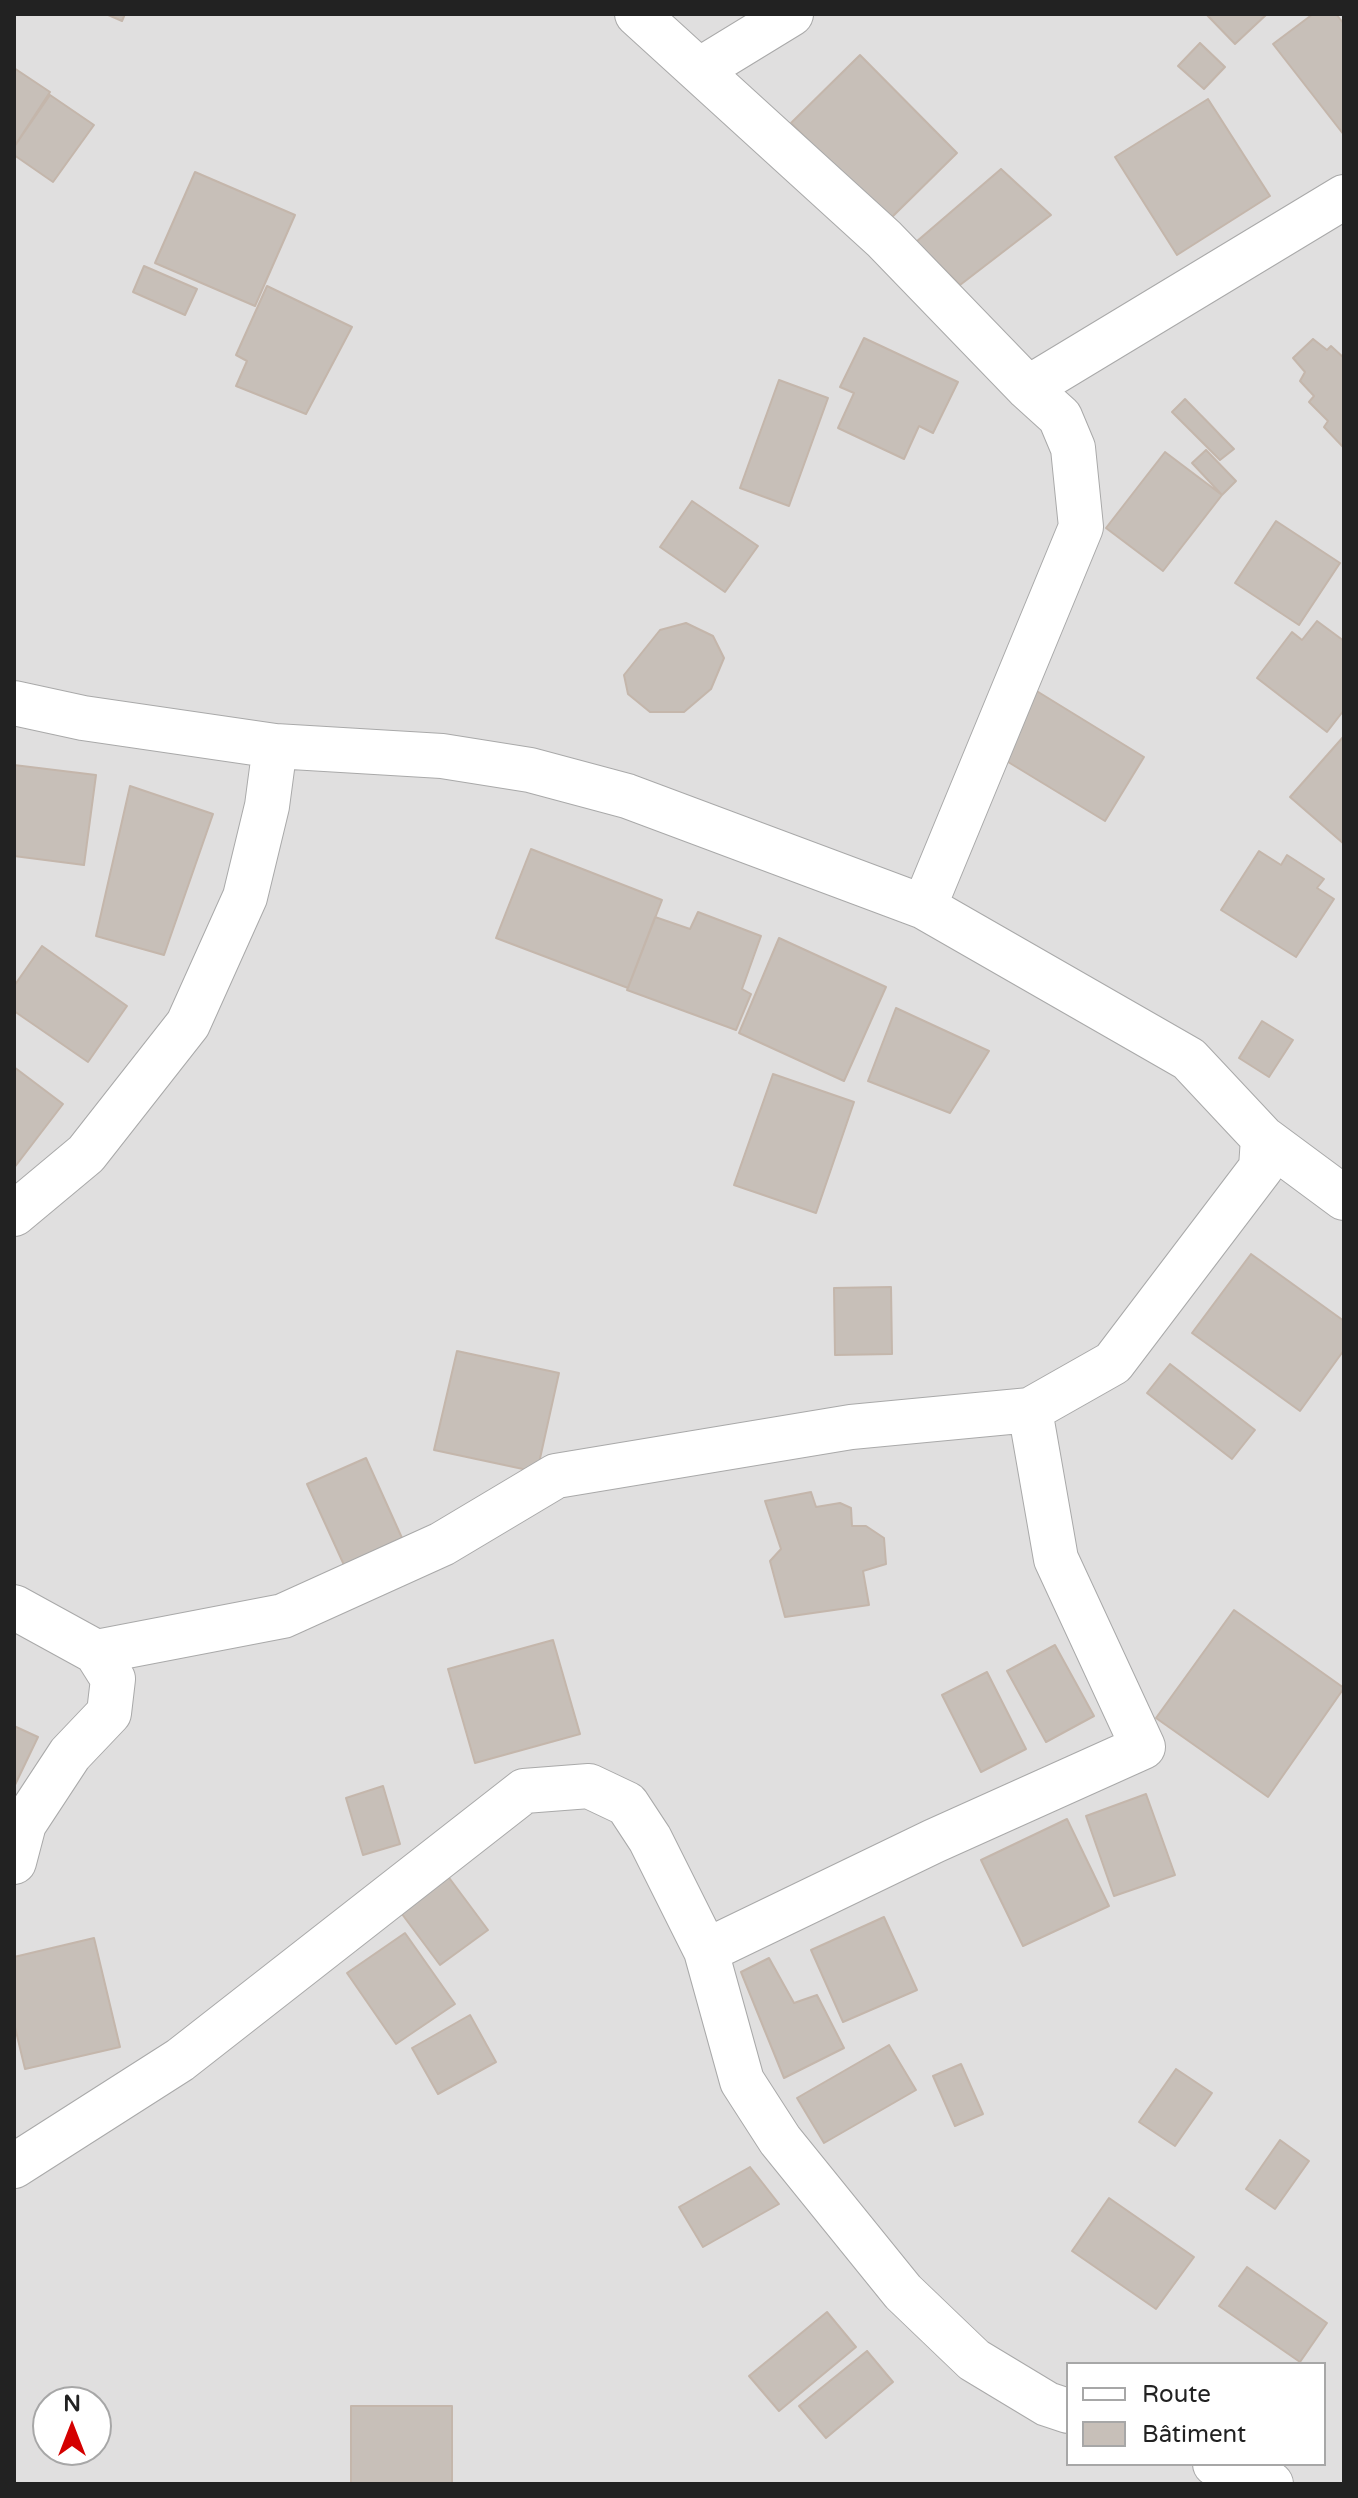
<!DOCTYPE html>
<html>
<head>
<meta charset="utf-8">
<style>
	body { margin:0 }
	#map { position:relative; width:1358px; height:2498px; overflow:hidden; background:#f2efe9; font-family:"Varela Round",sans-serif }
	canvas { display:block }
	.frame { position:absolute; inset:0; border:16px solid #222; pointer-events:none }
	.legend { position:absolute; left:1066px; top:2362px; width:260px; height:104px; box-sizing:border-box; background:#fff; border:2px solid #a7a7a7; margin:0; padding:10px 14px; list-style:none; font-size:24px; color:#222 }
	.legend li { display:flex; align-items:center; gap:16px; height:40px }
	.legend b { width:40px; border:2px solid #a7a7a7 }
	.north { position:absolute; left:32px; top:2386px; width:80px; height:80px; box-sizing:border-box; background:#fff; border:2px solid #a7a7a7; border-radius:50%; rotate:0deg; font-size:22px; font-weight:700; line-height:32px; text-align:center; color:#222 }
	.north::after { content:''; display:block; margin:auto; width:28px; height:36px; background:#d40000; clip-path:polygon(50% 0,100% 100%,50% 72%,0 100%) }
</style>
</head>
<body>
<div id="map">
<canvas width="1358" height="2498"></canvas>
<div class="frame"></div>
<ul class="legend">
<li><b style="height:10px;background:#fff"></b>Route</li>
<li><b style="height:22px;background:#c7bfb8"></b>Bâtiment</li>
</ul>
<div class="north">N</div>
</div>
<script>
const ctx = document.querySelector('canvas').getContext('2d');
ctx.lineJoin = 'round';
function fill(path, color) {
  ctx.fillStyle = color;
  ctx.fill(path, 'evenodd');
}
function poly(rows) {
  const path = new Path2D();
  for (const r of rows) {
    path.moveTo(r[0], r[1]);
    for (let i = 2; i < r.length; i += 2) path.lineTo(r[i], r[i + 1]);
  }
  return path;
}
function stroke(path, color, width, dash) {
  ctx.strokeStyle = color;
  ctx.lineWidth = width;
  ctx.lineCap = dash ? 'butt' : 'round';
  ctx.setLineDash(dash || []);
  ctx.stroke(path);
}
const residential = poly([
	[14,14,1344,14,1344,2484,14,2484],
	[1068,2364,1324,2364,1324,2464,1068,2464],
	[48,2402,96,2402,96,2450,48,2450]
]);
const building = poly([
	[106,14,125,14,122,21,106,14],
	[1206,14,1267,14,1235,44,1206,14],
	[1313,14,1336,14,1344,24,1344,135,1273,44,1313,14],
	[1200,43,1225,67,1204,89,1178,66,1200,43],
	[860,55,957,153,888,221,791,123,860,55],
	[14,68,50,92,14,147,14,68],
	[50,95,94,125,53,182,14,155,14,147,50,95],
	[1208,99,1270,196,1177,255,1115,157,1208,99],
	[1001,169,1051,215,960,285,916,242,1001,169],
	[195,172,295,215,255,306,155,263,195,172],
	[144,266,197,289,185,315,133,292,144,266],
	[267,286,352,327,306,414,236,386,247,361,236,355,267,286],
	[864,338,958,382,933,433,919,426,904,459,838,428,854,393,840,387,864,338],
	[1313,339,1327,350,1331,346,1344,358,1343,447,1324,427,1328,421,1309,402,1314,396,1300,381,1305,372,1293,358,1313,339],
	[779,380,828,398,789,506,740,488,779,380],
	[1185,399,1234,449,1220,460,1172,412,1185,399],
	[1206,450,1236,481,1222,495,1192,463,1206,450],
	[1165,452,1222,495,1163,571,1106,528,1165,452],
	[692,501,758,546,725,592,660,547,692,501],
	[1276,521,1340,563,1299,625,1235,583,1276,521],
	[1317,621,1344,641,1344,710,1327,732,1257,678,1292,632,1302,640,1317,621],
	[686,623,713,636,724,658,711,689,684,712,650,712,628,694,624,675,660,630,686,623],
	[1035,690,1144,757,1105,821,995,754,1035,690],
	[1344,736,1344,844,1290,797,1344,736],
	[14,765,96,775,84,865,14,856,14,765],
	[130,786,213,814,164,955,96,936,130,786],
	[531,849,662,900,628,988,496,938,531,849],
	[1259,851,1281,865,1287,855,1324,879,1317,888,1334,899,1296,957,1221,910,1259,851],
	[698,912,761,936,742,989,751,994,736,1030,627,990,655,917,690,929,698,912],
	[779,938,886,987,844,1081,739,1033,779,938],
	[42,946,127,1006,88,1062,14,1011,14,986,42,946],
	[896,1008,989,1051,950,1113,868,1081,896,1008],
	[1262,1021,1293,1040,1269,1077,1239,1058,1262,1021],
	[14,1067,63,1104,14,1168,14,1067],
	[773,1074,854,1102,816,1213,734,1185,773,1074],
	[1251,1254,1344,1321,1344,1350,1300,1411,1192,1333,1251,1254],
	[891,1287,892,1354,835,1355,834,1288,891,1287],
	[457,1351,559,1373,537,1472,434,1450,457,1351],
	[1170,1364,1255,1430,1232,1459,1147,1393,1170,1364],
	[366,1458,402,1538,344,1565,307,1484,366,1458],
	[811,1492,816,1507,840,1503,851,1508,852,1526,866,1526,884,1538,886,1564,863,1571,869,1605,785,1617,770,1561,781,1549,765,1501,811,1492],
	[1234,1610,1344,1688,1268,1797,1156,1718,1234,1610],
	[553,1640,580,1734,475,1763,448,1669,553,1640],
	[1055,1645,1094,1716,1046,1742,1007,1671,1055,1645],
	[987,1672,1026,1749,981,1772,942,1695,987,1672],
	[14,1726,38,1737,14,1787,14,1726],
	[383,1786,400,1844,363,1855,346,1798,383,1786],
	[1146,1794,1175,1875,1114,1896,1086,1816,1146,1794],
	[1067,1819,1109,1906,1023,1946,981,1860,1067,1819],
	[447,1875,488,1930,440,1965,399,1910,447,1875],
	[884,1917,917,1990,843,2022,811,1950,884,1917],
	[405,1933,455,2004,396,2044,347,1973,405,1933],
	[94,1938,120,2047,25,2069,14,2023,14,1957,94,1938],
	[769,1958,794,2003,817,1995,844,2048,784,2078,741,1972,769,1958],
	[470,2015,496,2062,438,2094,412,2048,470,2015],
	[889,2045,916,2090,824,2143,797,2098,889,2045],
	[961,2064,983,2114,955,2126,933,2076,961,2064],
	[1176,2069,1212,2093,1175,2146,1139,2122,1176,2069],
	[1280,2140,1309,2161,1275,2209,1246,2189,1280,2140],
	[750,2167,779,2204,703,2247,679,2207,750,2167],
	[1109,2198,1194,2257,1156,2309,1072,2251,1109,2198],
	[1247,2267,1327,2323,1300,2362,1219,2306,1247,2267],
	[827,2312,856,2347,779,2411,749,2376,827,2312],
	[867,2351,893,2382,826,2438,799,2406,867,2351],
	[351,2406,452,2406,452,2484,351,2484,351,2406]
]);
const minor = poly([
	[637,14,884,239,1028,388,1060,417,1073,448,1081,527,924,907],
	[701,69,791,14],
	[1028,388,1344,197],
	[14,703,83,718,275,746,442,756,530,770,627,796,924,907,1189,1059,1263,1138,1344,1198],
	[14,1214,86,1154,188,1024,245,897,267,806,275,746],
	[14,1607,96,1652,113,1679,109,1713,70,1754,24,1824,14,1862],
	[96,1652,283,1616,442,1544,556,1476,851,1427,1030,1410],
	[706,1951,934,1841,1143,1747,1056,1559,1030,1410,1113,1363,1261,1168,1263,1138],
	[14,2166,180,2060,524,1791,589,1786,627,1804,650,1839,706,1951,742,2081,780,2140,903,2292,974,2360,1047,2404,1068,2411],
	[1215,2464,1271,2484]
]);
fill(residential, '#e0dfdf');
fill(building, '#c7bfb8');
stroke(building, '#c4b6ab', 2);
stroke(minor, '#a9a9a9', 46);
stroke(minor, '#fff', 44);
</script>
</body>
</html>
